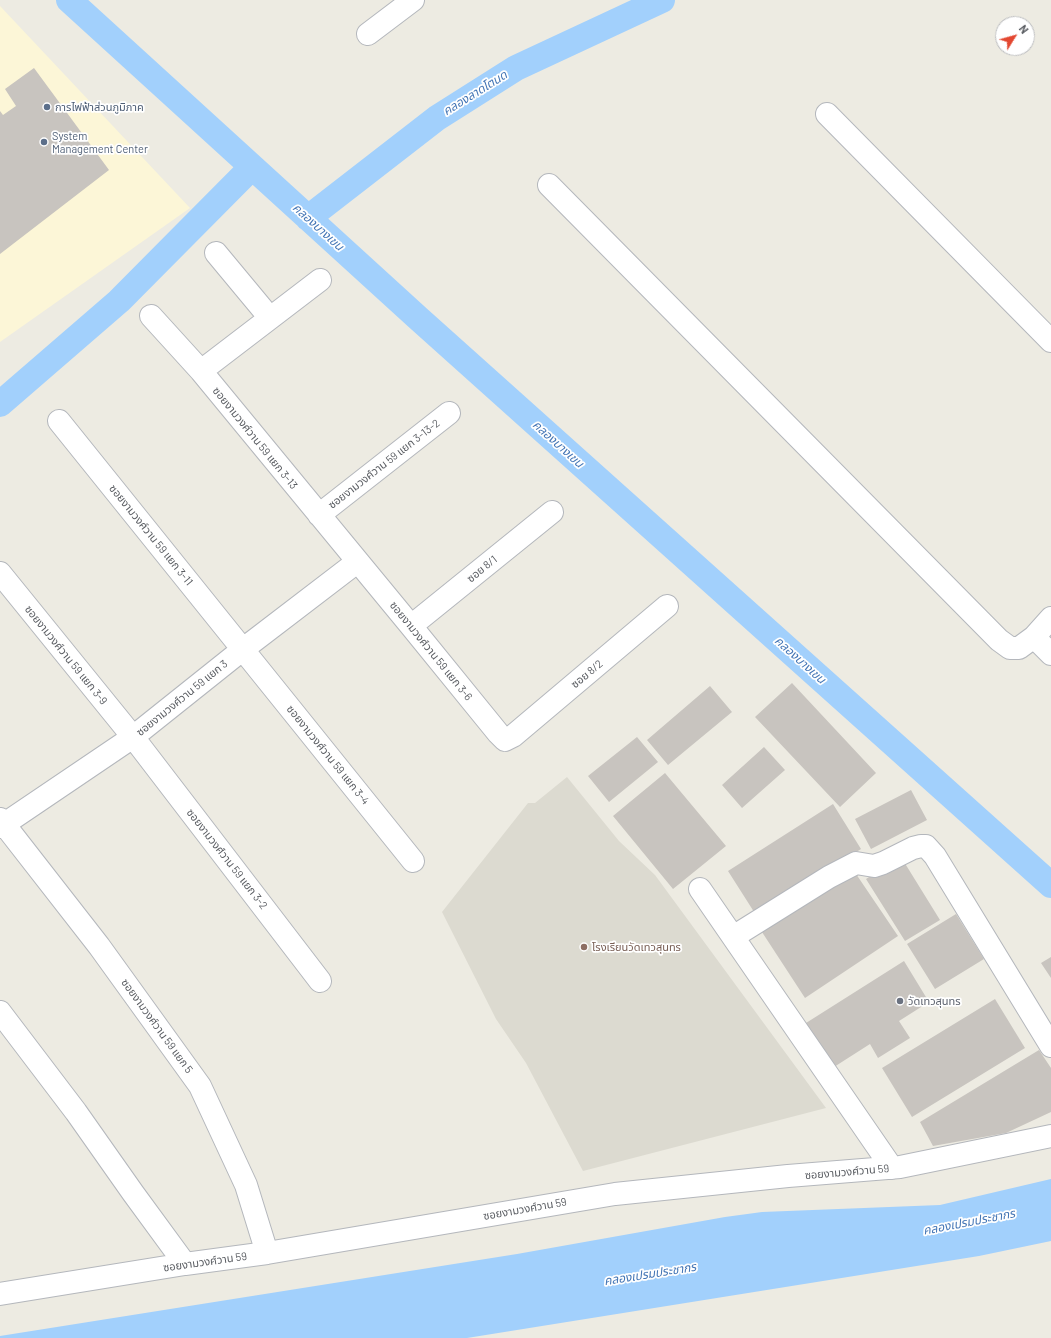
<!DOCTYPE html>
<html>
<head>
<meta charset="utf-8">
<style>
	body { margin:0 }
	#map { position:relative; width:1051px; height:1338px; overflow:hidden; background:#edebe2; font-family:Barlow,sans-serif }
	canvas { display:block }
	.north { position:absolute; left:995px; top:16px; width:40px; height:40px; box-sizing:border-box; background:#fff; border:1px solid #bdbec0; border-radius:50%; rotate:53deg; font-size:11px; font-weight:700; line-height:16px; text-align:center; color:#5a5d62 }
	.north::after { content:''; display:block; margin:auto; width:14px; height:18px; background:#e34831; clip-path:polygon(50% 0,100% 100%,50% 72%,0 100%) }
</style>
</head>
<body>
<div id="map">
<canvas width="1051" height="1338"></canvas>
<div class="north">N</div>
</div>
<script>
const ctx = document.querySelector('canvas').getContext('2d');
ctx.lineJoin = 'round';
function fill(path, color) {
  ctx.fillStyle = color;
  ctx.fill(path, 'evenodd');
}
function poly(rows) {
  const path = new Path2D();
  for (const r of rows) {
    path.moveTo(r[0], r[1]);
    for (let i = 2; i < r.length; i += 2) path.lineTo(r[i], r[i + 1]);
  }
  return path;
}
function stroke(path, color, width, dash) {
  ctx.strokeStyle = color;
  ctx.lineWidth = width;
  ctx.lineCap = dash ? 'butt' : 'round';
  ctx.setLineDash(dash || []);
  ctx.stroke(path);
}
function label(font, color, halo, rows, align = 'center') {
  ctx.font = font + ' Barlow,"Noto Sans Thai",sans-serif';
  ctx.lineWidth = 3.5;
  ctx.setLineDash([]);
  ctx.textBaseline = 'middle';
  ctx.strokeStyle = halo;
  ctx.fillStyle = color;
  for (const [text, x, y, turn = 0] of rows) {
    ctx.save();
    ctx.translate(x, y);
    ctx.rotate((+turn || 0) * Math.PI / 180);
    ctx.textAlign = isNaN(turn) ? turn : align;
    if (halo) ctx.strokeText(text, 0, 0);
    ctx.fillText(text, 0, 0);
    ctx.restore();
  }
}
const commercial = poly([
	[0,6,190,208,0,342]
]);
const education = poly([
	[567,777,619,841,655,875,826,1108,583,1171,526,1063,496,1019,442,912,528,803,535,803]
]);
const water = poly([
	[1051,1179,1051,1241,979,1256,467,1338,0,1338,0,1336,517,1254,725,1217,762,1212,940,1205]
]);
const canal = poly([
	[69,0,418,318,1051,885],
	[308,218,437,118,516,68,662,0],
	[0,404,119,301,252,167]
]);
const building = poly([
	[34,68,109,170,0,254,0,111,3,115,16,106,5,89],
	[792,683,876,773,840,807,755,717],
	[710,686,732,712,668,765,647,740],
	[637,737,658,762,609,802,588,776],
	[764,747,785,770,742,808,722,785],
	[665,773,726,846,673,889,613,816],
	[911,790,927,820,871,849,855,819],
	[833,804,861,849,756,915,728,871],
	[901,857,940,920,905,941,866,879],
	[852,868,898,936,805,998,760,929],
	[956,914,984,959,935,989,907,944],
	[1051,957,1051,978,1041,963],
	[904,961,929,1002,899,1021,910,1038,878,1058,870,1044,834,1067,806,1023],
	[995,999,1025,1048,912,1117,882,1068],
	[1039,1050,1051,1068,1051,1112,1006,1133,933,1146,920,1122]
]);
const minor = poly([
	[368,34,413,0],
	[827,114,1051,341],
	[549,185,999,640,1010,648,1019,648,1034,637,1051,618],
	[216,253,270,318],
	[151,316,201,371,411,626,498,733,505,740,513,736,667,606],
	[201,371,320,280],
	[59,421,413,861],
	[319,515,449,413],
	[0,573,133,737,320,981],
	[411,626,552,512],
	[1034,637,1051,654],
	[0,819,99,946,200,1086,246,1185,267,1253],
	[0,827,133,737,242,650,357,562],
	[700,889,892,1168],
	[733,937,829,877,856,863,874,866,883,863,913,848,921,846,926,846,935,856,1051,1046],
	[0,1012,76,1112,133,1193,185,1264],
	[0,1294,185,1264,267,1253,615,1194,788,1176,900,1167,1051,1136]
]);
const markers = [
	[47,107,4,"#5c6f8a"],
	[44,142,4,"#5c6f8a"],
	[584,947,4,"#8d6e63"],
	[900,1001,4,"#6b7280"]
];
const serviceNames = [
	["การไฟฟ้าส่วนภูมิภาค",55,107],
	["System",52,136],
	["Management Center",52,149]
];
const streetNames = [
	["ซอยงามวงศ์วาน 59 แยก 3-13",255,438,51],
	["ซอยงามวงศ์วาน 59 แยก 3-13-2",384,464,-38],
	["ซอยงามวงศ์วาน 59 แยก 3-11",151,535,51],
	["ซอย 8/1",482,569,-39],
	["ซอยงามวงศ์วาน 59 แยก 3-6",431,651,51],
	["ซอยงามวงศ์วาน 59 แยก 3-9",66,655,51],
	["ซอย 8/2",587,674,-40],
	["ซอยงามวงศ์วาน 59 แยก 3",182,698,-39],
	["ซอยงามวงศ์วาน 59 แยก 3-4",328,755,51],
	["ซอยงามวงศ์วาน 59 แยก 3-2",227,859,52],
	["ซอยงามวงศ์วาน 59 แยก 5",157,1026,54],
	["ซอยงามวงศ์วาน 59",847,1172,-5],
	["ซอยงามวงศ์วาน 59",525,1209,-10],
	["ซอยงามวงศ์วาน 59",205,1262,-8]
];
const educationNames = [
	["โรงเรียนวัดเทวสุนทร",592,947]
];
const worshipNames = [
	["วัดเทวสุนทร",908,1001]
];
const waterNames = [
	["คลองลาดโตนด",475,93,-32],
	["คลองบางเขน",318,227,42],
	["คลองบางเขน",558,444,42],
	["คลองบางเขน",800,660,42],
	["คลองเปรมประชากร",969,1222,-11],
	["คลองเปรมประชากร",650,1274,-9]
];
fill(commercial, '#fcf6d7');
fill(education, '#dcdad0');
fill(water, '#a2d0fc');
stroke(canal, '#a2d0fc', 26);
fill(building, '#c8c4bf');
stroke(minor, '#b4b7bc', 24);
stroke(minor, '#fff', 22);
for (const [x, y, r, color] of markers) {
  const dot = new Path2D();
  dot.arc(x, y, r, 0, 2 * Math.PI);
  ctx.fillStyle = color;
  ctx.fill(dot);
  stroke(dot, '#fff', 1.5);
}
label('11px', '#4e5e75', '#fff', serviceNames, 'left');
label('11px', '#5a5d62', '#fff', streetNames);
label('11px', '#785e54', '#fff', educationNames, 'left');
label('11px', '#5b616d', '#fff', worshipNames, 'left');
label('italic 12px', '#4375b5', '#fff', waterNames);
</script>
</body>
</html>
